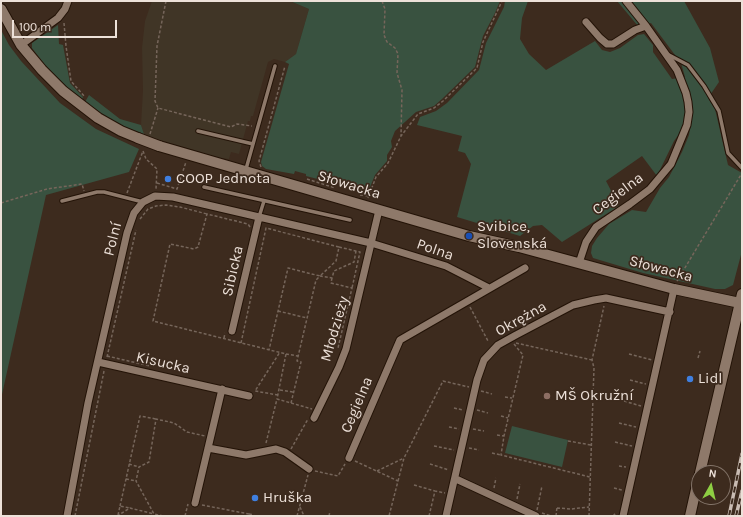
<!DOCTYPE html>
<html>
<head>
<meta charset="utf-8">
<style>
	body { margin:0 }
	#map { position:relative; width:743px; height:517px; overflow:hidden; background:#3d2b1e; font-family:Karla,sans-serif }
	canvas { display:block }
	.frame { position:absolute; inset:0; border:2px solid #ede1d9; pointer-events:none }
	.north { position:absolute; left:691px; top:465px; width:40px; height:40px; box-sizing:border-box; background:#3d2b1e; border:1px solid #837469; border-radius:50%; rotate:8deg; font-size:11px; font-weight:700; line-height:16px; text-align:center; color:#ede1d9 }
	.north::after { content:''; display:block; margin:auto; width:14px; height:18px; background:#8ece43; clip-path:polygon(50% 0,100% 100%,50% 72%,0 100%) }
	.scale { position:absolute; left:12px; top:20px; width:105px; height:18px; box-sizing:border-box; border:2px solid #ede1d9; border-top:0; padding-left:5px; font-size:12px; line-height:14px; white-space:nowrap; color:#ede1d9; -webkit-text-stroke:3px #3d2b1e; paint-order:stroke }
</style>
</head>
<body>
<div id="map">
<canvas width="743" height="517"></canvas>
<div class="frame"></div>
<div class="north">N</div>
<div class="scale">100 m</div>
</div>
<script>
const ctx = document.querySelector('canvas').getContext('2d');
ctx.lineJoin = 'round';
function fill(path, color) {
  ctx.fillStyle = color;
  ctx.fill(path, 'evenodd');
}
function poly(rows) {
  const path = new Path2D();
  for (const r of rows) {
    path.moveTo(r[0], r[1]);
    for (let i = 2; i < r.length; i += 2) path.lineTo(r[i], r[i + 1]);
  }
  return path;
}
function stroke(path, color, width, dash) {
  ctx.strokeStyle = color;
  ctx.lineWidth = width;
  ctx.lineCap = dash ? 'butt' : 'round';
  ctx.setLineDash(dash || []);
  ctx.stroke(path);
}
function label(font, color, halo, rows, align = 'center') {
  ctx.font = font + ' Karla,sans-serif';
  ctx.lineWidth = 3.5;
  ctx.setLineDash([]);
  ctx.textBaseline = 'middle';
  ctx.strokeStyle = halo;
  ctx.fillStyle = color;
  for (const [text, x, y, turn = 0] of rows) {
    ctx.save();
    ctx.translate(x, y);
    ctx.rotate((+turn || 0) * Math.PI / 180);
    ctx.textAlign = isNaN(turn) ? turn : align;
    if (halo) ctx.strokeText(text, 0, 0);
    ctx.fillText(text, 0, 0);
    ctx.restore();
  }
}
const education = poly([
	[152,1,290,1,309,9,296,54,285,62,274,59,268,62,253,116,251,116,250,121,248,121,239,154,231,152,229,159,220,158,160,140,144,134,141,125,143,90,142,48,145,21]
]);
const green = poly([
	[290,1,500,1,495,13,483,36,475,67,442,99,434,106,416,112,395,131,391,141,392,147,387,155,387,161,375,175,368,192,306,176,306,174,295,171,294,174,266,169,262,166,261,162,289,64,285,62,296,54,309,9],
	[505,1,528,1,522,18,520,39,529,54,546,70,595,41,602,50,610,52,620,48,638,35,644,34,653,45,653,52,672,79,685,77,681,63,651,23,638,26,617,1,684,1,710,48,719,82,708,98,715,109,728,165,742,173,742,251,733,285,725,289,715,289,643,273,593,258,591,253,592,246,597,238,609,224,632,210,646,212,660,188,669,177,682,152,689,135,692,116,674,141,657,176,642,156,606,181,619,206,562,242,542,225,533,226,520,236,457,217,471,164,465,153,458,151,462,136,417,125,420,117,436,111,447,103,479,70,486,43,504,7],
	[58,25,59,44,63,45,70,83,83,97,82,100,69,89,46,66,32,48,32,43],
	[1,30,9,45,21,61,60,103,96,129,139,149,129,172,46,195,1,399],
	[89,95,120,119,141,125,144,134,125,127,113,121,85,102],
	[512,426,568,440,562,467,505,453]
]);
const path = poly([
	[166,1,157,46,155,101,158,108,231,127,237,124,252,126],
	[382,1,385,9,384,35,387,42,395,48,398,54,397,73,402,90,401,136],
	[64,23,66,46,71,81,85,97],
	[150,134,158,108],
	[261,167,259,161,285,66],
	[307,179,335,188],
	[157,183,177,189,186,162],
	[127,193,143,151,146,159,157,169,156,189],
	[360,195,368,196],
	[368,198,376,177,388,163,401,136,418,114,434,108,443,101,477,68,483,42,502,1],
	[1,203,47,189,82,184,84,191],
	[140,219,148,209,156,206,166,205,180,207,207,214],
	[250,227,248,224,207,214,198,247,194,249,170,244,153,321,286,354,277,399],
	[339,247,360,252,352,288],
	[332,278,331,283,352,288,338,348],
	[677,281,742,173],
	[470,307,488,341],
	[278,311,307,318],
	[224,338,225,333],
	[241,343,266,228,339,247,336,261,320,276,288,268,269,350],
	[516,343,592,360],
	[514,344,523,355,504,436,501,455,590,477],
	[286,354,298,356],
	[629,354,652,360],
	[107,356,150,366],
	[107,357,136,230],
	[698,358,700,351],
	[630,380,646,384],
	[280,390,293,392],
	[481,391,492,394],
	[278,395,255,391,280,352],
	[505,397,512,398],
	[624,401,641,406],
	[291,403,301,362,297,361,316,280,320,276,332,278,334,271,354,262,356,251],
	[454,408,463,410],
	[477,410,488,413],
	[501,416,508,418],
	[619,423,636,427],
	[449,427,459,429],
	[473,429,484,431],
	[497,435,504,436],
	[568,441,591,445],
	[615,442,632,446],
	[266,443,277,399,312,409],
	[434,446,454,450],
	[469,448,479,450],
	[291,449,308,419],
	[492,453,501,455],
	[355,461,398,481,389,516],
	[129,464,139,467],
	[430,464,449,470],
	[619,466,626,467],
	[315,471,338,476,345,464],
	[377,471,404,458],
	[126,479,136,481],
	[398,481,404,458,443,381,469,387],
	[414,485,435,491],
	[494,488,496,478],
	[614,488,622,490],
	[517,499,520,484],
	[202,505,249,514,249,516],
	[120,506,140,416,156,419],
	[300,507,304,516],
	[557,508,571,509,589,507],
	[537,510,542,486],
	[542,513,551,516],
	[249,514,254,515],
	[118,515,120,506,130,508],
	[75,516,104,371],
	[117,516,130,508,154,514],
	[163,516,154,514,136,481,139,467,149,462,156,419,174,423,187,432,205,436],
	[185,516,188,504],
	[297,516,308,475],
	[329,516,330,511],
	[429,516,435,491,445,493],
	[556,516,557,507],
	[589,516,594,368,592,360,604,306],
	[613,516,616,513]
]);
const lane = poly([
	[669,55,688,65,704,86,719,111,728,153,742,168],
	[198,131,253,144],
	[246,169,275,66],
	[204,187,350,220],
	[62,201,97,192,104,192,143,202],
	[259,217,264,201]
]);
const street = poly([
	[586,22,600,38,607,44,613,44,635,30,646,26],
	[21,45,58,18,65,9,68,1],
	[579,263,586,242,596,227,630,204,650,189,671,164,687,125,689,112,688,102,686,93,677,70,646,26,626,1],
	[232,331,259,217],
	[98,362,249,396],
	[314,418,339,367,346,349,379,210],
	[208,448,246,455,276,449,285,452,309,469],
	[349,458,400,340,525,268],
	[456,479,536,516],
	[195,503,222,389],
	[67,516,88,403,127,233,134,213,143,202,155,196,173,197,371,243,446,266,489,288],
	[446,516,477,380,484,360,498,345,516,335,573,305,594,300,606,298,670,312],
	[623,516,674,289]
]);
const secondary = poly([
	[1,9,21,45,42,70,63,91,98,118,121,131,138,138],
	[159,146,469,236,519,247,674,289,740,303],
	[700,473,742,294],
	[690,516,699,476]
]);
const rail = poly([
	[729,516,742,454],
	[736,516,742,491]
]);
const secondaryBridge = poly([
	[138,138,159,146]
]);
const markers = [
	[168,179,4,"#3f7fe0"],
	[469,236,4,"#1a4fb4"],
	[690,379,4,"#3f7fe0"],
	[547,396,4,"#8d6e63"],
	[255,498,4,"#3f7fe0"]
];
const poiNames = [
	["COOP Jednota",176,179],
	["Svibice,",477,227],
	["Slovenská",477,244],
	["Lidl",698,379],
	["MŠ Okružní",555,396],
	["Hruška",263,498]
];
const streetNames = [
	["Słowacka",349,185,17],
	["Cegielna",618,194,-37],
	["Polní",113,239,-76],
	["Polna",435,250,19],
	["Słowacka",661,269,15],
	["Sibicka",233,271,-77],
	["Okrężna",521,319,-29],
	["Młodzieży",335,329,-74],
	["Kisucka",163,363,13],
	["Cegielna",357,405,-67]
];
fill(education, '#403526');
fill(green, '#395240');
stroke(lane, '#231307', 5.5);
stroke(street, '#231307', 9);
stroke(secondary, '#231307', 12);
stroke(path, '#76665b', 1.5, [3, 2]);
stroke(lane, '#8e796a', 3.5);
stroke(street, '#8e796a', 7);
stroke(secondary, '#8e796a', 10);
stroke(rail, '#c9bcb3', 3.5);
stroke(rail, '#3d2b1e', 2, [6]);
stroke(secondaryBridge, '#231307', 12, []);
stroke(secondaryBridge, '#8e796a', 10);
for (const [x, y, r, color] of markers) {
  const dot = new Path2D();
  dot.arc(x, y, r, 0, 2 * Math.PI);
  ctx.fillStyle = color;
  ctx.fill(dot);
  stroke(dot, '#3d2b1e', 1.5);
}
label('15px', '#ede1d9', '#3d2b1e', poiNames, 'left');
label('15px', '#ede1d9', '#3d2b1e', streetNames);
</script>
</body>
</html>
